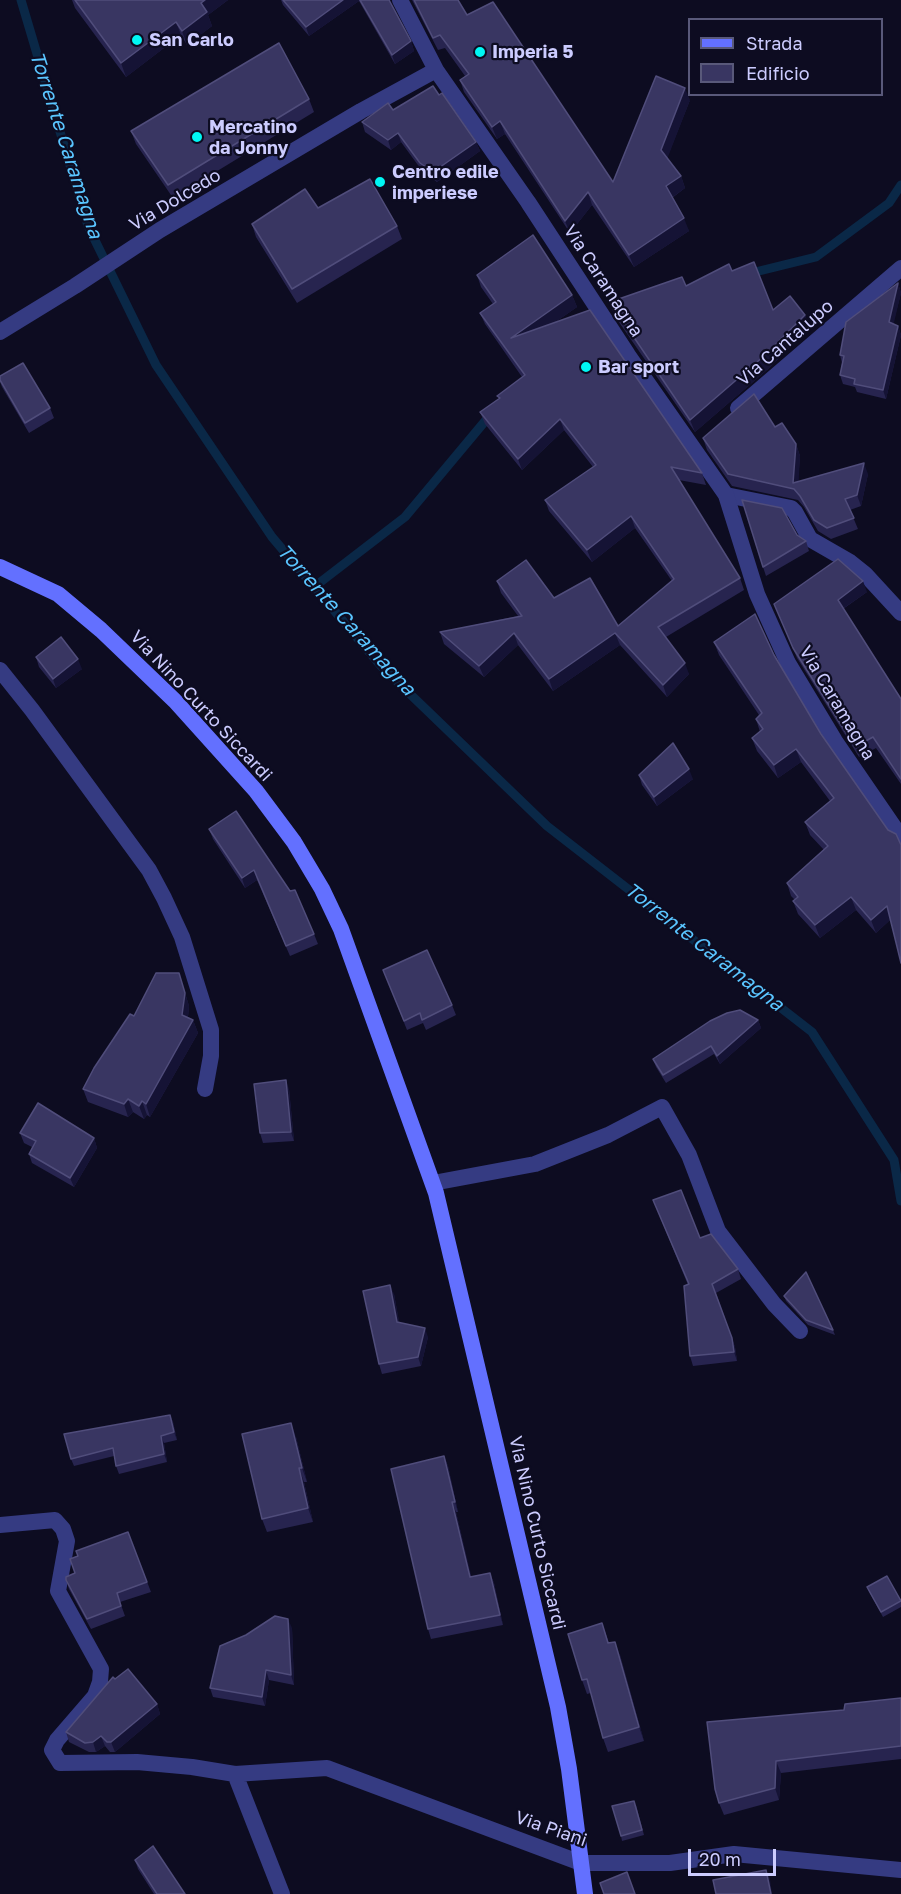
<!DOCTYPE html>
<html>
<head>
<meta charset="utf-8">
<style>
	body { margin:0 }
	#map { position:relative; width:901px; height:1894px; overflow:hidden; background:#0d0c21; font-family:"Golos Text",sans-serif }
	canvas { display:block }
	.legend { position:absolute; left:688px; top:18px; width:195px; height:78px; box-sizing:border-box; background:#0d0c21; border:2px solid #59597a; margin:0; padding:8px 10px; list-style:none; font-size:18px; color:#ccf }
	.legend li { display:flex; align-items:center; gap:12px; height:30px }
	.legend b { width:30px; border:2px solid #59597a }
	.scale { position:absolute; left:688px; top:1849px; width:88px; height:27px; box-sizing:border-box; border:3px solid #ccf; border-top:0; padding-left:8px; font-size:18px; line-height:21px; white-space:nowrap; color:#ccf; -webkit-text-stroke:4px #0d0c21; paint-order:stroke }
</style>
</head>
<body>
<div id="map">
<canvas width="901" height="1894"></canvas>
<ul class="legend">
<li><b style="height:8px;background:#6370ff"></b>Strada</li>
<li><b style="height:16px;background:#393662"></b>Edificio</li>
</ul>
<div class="scale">20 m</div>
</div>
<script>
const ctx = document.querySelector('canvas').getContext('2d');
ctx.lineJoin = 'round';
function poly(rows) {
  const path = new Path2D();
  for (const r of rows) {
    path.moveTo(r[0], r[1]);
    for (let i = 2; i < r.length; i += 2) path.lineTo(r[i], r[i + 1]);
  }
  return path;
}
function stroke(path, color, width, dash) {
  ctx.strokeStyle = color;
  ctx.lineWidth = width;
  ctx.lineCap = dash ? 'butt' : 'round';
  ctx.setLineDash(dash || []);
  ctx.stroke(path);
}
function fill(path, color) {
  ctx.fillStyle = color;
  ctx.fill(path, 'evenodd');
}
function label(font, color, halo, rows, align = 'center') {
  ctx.font = font + ' "Golos Text",sans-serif';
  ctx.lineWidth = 4.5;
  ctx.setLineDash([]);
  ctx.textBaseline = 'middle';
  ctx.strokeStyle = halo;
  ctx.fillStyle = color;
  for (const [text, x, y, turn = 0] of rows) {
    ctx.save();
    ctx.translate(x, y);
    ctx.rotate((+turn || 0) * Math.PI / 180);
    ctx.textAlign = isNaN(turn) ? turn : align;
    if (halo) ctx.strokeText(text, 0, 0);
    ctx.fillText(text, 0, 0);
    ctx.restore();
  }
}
const stream = poly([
	[21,0,88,226,156,365,272,537,382,667,547,826,812,1032,894,1160,901,1201],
	[747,274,816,257,889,203,901,185],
	[314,587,405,517,491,414]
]);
const minor = poly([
	[738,408,901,268],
	[726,495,791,508,795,512,810,539,850,562,865,574,901,613],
	[0,670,32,710,149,870,164,898,182,937,211,1030,211,1056,205,1089],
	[433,1183,535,1164,608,1135,662,1107,689,1155,718,1231,774,1304,800,1331],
	[0,1525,55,1520,63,1529,67,1541,58,1591,101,1669,100,1682,95,1696,57,1740,52,1750,60,1763,137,1762,192,1767,235,1774,327,1768,581,1863,670,1863,734,1854,901,1870],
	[235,1774,282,1894]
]);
const tertiary = poly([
	[400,0,436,70,528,202,628,355,726,495,757,594,788,663,835,741,901,837],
	[0,332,75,286,160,230,361,111,436,70]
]);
const secondary = poly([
	[0,567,58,594,101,630,175,701,256,791,294,842,322,889,341,929,436,1193,558,1707,569,1769,585,1894]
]);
const wall = poly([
	[72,0,228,0,208,15,212,26,187,45,181,35,126,77,75,8],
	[281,0,389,0,411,41,414,51,395,64,359,1,309,36,283,5],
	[412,0,458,0,467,15,613,182,690,100,667,158,681,176,685,188,672,198,689,231,634,267,592,205,570,233,505,134,497,139,464,92,460,80,465,76,445,48,438,50],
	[439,95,476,142,480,151,437,182,423,172,401,142,391,150,365,132,362,122,393,110],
	[309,99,314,112,173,198,136,144,131,131],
	[318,208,397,226,402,239,297,303,256,237,252,224],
	[732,271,773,310,805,315,810,328,768,369,695,432,614,315,610,302,686,286],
	[477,275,572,295,577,307,554,323,702,473,706,485,679,480,740,578,744,590,666,637,689,674,667,697,620,645,553,691,518,645,484,677,444,644,440,632,518,616,501,593,497,581,554,598,618,626,672,581,635,528,592,562,549,511,545,500,593,467,564,430,522,470,485,424,480,412,499,399,497,396,522,377,485,324,480,313,493,304,481,287],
	[898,283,901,293,893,324,898,326,901,335,886,399,857,392,855,387,843,384,840,375,842,363,840,355],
	[0,376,50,408,54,418,29,433,2,387,0,382],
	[775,427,796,444,800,456,798,482,868,474,861,506,850,510,858,529,831,539,818,531,804,507,798,500,732,486,707,450,703,438],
	[797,535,806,541,809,551,766,576,763,567],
	[867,592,843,609,901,699,901,784,876,748,859,757,797,658,774,604],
	[755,614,890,920,876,933,856,910,820,938,798,914,793,901,795,900,791,896,787,883,824,850,810,835,805,822,830,801,801,762,778,778,757,751,752,738,760,732,756,719,759,715,719,655,714,642],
	[36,657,82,669,56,688,39,667],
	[639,775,693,779,657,806,642,785],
	[209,829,314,934,318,944,290,956,257,880,245,888,213,839],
	[383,970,452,1005,456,1015,426,1030,423,1023,407,1030],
	[179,973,189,1006,188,1017,193,1020,198,1033,150,1117,147,1115,144,1119,133,1112,128,1117,88,1102,83,1089,134,1016],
	[758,1020,761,1028,720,1064,714,1054,666,1083,656,1067,653,1059],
	[289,1089,294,1141,263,1143,260,1133],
	[20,1133,94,1138,97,1148,74,1187,32,1163,29,1154,32,1147,24,1143],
	[653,1200,738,1269,741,1279,716,1293,735,1347,737,1361,693,1366,690,1356,688,1285],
	[394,1294,399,1322,428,1337,421,1366,382,1374,379,1364],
	[784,1296,833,1330,835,1335,808,1325,786,1301],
	[170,1415,173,1422,177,1440,164,1443,167,1462,119,1474,116,1466,114,1456,74,1466,71,1459],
	[296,1437,307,1482,304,1482,313,1522,267,1532,262,1519],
	[444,1456,448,1466,458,1512,456,1512,471,1577,490,1573,494,1583,503,1625,431,1639,428,1629],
	[128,1532,151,1592,120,1602,125,1616,91,1629,69,1589,66,1580],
	[867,1587,901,1599,901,1607,883,1617,869,1592],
	[602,1623,609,1643,620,1655,644,1741,608,1752,603,1738,591,1693,587,1694,582,1680],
	[292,1628,294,1685,269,1680,265,1706,213,1697,210,1688],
	[901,1698,901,1759,781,1773,779,1800,724,1815,719,1803,844,1710],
	[157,1704,160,1714,115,1752,110,1752,105,1746,96,1752,89,1752,69,1742,66,1732],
	[636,1805,644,1835,622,1841,621,1836],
	[135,1860,185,1894,154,1894,138,1869]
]);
const shadedWall = poly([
	[205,0,228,0,208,15,212,26,187,45,182,31,201,3],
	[343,0,359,0,359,1,309,36,306,27],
	[176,22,181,35,126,77,121,63],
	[411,41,414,51,395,64,392,55],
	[685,88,690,100,666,162,661,150],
	[500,121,505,134,497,139,492,127],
	[398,133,401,142,391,150,388,140],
	[476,142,480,151,437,182,433,172],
	[681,176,685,188,670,199,666,186],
	[588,192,592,205,570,233,565,221],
	[684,218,689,231,634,267,629,255],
	[898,283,901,293,892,331,889,322],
	[572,295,577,307,515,350,511,338],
	[805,315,810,328,768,369,695,432,690,420],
	[898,326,901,335,886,399,883,390],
	[560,419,564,430,522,470,518,459],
	[796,444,800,456,798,493,793,483],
	[864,463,868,474,861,506,857,495],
	[631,516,635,528,592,562,587,550],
	[863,581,867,592,841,610,838,600],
	[514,633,518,645,484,677,479,666],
	[615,633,620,645,553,691,549,679],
	[78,659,82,669,56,688,53,679],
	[685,663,689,674,667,697,663,685],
	[796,749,801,762,778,778,774,765],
	[689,769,693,779,657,806,654,797],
	[254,870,257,880,245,888,242,878],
	[851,897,856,910,820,938,815,925],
	[887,906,891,919,876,933,871,920],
	[179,973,189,1006,187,1028,182,1015],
	[193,1020,198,1033,150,1117,146,1104],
	[758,1020,761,1028,720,1064,717,1056],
	[286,1080,289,1089,294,1141,291,1132],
	[128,1099,133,1112,128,1117,124,1104],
	[142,1101,147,1115,144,1119,139,1106],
	[94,1138,97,1148,74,1187,70,1178],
	[390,1285,394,1294,401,1331,397,1322],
	[716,1293,735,1347,737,1361,734,1352],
	[425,1328,428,1337,421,1366,418,1357],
	[170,1415,173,1422,177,1440,174,1432],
	[291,1423,296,1437,307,1482,302,1468],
	[161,1436,164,1443,167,1462,164,1454],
	[444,1456,448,1466,458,1512,455,1502],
	[299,1468,304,1482,313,1522,308,1508],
	[452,1502,456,1512,474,1587,470,1577],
	[490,1573,494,1583,503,1625,500,1615],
	[288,1619,292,1628,294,1685,291,1675],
	[615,1642,620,1655,644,1741,639,1727],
	[266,1670,269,1680,265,1706,262,1697],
	[157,1704,160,1714,115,1752,111,1742],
	[101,1736,105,1746,96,1752,93,1742],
	[776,1761,781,1773,779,1800,775,1788],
	[766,1870,770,1879,772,1894,771,1894]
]);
const building = poly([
	[75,0,205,0,201,3,207,12,182,31,176,22,121,63,75,0],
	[283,0,343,0,306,27,283,0],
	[360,0,389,0,411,41,392,55,360,0],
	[414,0,458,0,467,15,493,2,613,182,656,76,685,88,661,150,681,176,666,186,684,218,629,255,588,192,565,221,500,121,492,127,460,80,469,74,440,35,433,38,414,0],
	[279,43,309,99,168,185,131,131,279,43],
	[433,86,439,95,442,93,476,142,433,172,420,163,398,133,388,140,362,122,388,103,393,110,433,86],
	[370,179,397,226,292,289,252,224,305,189,318,208,370,179],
	[533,235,572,295,511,338,590,310,702,473,671,467,740,578,658,627,685,663,663,685,615,633,549,679,514,633,479,666,440,632,522,616,497,581,526,560,554,598,590,578,618,626,674,579,631,516,587,550,545,500,596,465,560,419,518,459,480,412,500,398,497,396,525,375,480,313,496,302,477,275,533,235],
	[754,262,773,310,790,296,805,315,764,356,690,420,610,302,682,277,686,286,729,264,732,271,754,262],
	[898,283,889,322,898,326,883,390,854,384,855,379,840,375,844,356,840,355,846,322,898,283],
	[23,363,50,408,25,423,0,380,0,376,23,363],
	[754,394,775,427,782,423,796,444,793,483,864,463,857,495,845,499,854,518,827,528,814,520,800,496,794,489,728,474,703,438,754,394],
	[742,500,782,508,797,535,806,541,763,567,742,500],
	[838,559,863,581,838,600,901,699,901,779,873,737,855,747,793,648,774,604,838,559],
	[755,614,774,655,821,734,888,830,896,834,901,845,901,963,887,906,871,920,851,897,815,925,793,901,798,897,787,883,828,846,805,822,834,798,796,749,774,765,752,738,763,729,756,719,762,713,714,642,755,614],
	[61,637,78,659,53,679,36,657,61,637],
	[673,743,689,769,654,797,639,775,673,743],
	[236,811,290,891,295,890,314,934,286,946,254,870,242,878,209,829,236,811],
	[427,950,452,1005,422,1020,420,1013,404,1021,383,970,427,950],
	[156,973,179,973,185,993,182,1015,193,1020,146,1104,142,1101,139,1106,128,1099,124,1104,83,1089,94,1068,130,1014,134,1016,156,973],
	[740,1010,758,1020,717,1056,711,1046,663,1075,653,1059,710,1021,727,1013,740,1010],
	[286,1080,291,1132,260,1133,254,1084,286,1080],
	[38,1103,94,1138,70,1178,29,1154,36,1141,20,1133,38,1103],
	[681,1190,700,1238,711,1234,738,1269,712,1284,732,1338,734,1352,690,1356,684,1286,689,1284,653,1200,681,1190],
	[806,1272,833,1330,806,1320,784,1296,806,1272],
	[390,1285,397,1322,425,1328,418,1357,379,1364,363,1291,390,1285],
	[170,1415,174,1432,161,1436,164,1454,116,1466,113,1448,71,1459,64,1434,170,1415],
	[291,1423,302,1468,299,1468,308,1508,262,1519,242,1434,291,1423],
	[444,1456,455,1502,452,1502,470,1577,490,1573,500,1615,428,1629,391,1469,444,1456],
	[128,1532,147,1582,117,1593,121,1606,87,1619,66,1580,66,1577,75,1573,70,1559,78,1556,76,1551,128,1532],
	[887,1576,901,1601,881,1612,867,1587,887,1576],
	[275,1616,288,1619,291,1675,266,1670,262,1697,210,1688,220,1646,246,1635,275,1616],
	[602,1623,608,1643,615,1642,639,1727,603,1738,587,1679,582,1680,568,1634,602,1623],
	[128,1669,157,1704,111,1742,107,1742,101,1736,93,1742,85,1743,66,1732,113,1677,115,1679,128,1669],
	[901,1698,901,1746,776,1761,775,1788,719,1803,715,1789,707,1722,844,1710,845,1704,901,1698],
	[634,1801,642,1830,621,1836,612,1806,634,1801],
	[153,1846,185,1894,157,1894,135,1860,153,1846],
	[766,1870,771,1894,716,1894,713,1880,766,1870],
	[627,1872,635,1894,604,1894,600,1883,627,1872]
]);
const markers = [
	[137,40,6,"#00f7f4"],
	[480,52,6,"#00f7f4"],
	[197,137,6,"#00f7f4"],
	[380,182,6,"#00f7f4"],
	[586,367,6,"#00f7f4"]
];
const poiNames = [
	["San Carlo",149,40],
	["Imperia 5",492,52],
	["Mercatino",209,127],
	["da Jonny",209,148],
	["Centro edile",392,172],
	["imperiese",392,193],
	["Bar sport",598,367]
];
const streetNames = [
	["Via Dolcedo",175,200,-31],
	["Via Caramagna",603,281,57],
	["Via Cantalupo",785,343,-41],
	["Via Caramagna",837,703,59],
	["Via Nino Curto Siccardi",201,706,47],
	["Via Nino Curto Siccardi",537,1533,77],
	["Via Piani",551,1829,19]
];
const waterNames = [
	["Torrente Caramagna",66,145,72],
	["Torrente Caramagna",346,620,48],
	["Torrente Caramagna",704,947,38]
];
stroke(stream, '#0a2847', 9);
stroke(minor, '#353b82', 16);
stroke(tertiary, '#353b82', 16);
stroke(secondary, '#6370ff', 16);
fill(wall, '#27244f');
fill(shadedWall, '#151335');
fill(building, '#393662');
stroke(building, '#504d7b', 1.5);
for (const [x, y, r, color] of markers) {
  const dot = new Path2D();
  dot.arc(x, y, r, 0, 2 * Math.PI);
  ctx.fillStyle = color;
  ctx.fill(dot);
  stroke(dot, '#0d0c21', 2);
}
label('bold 18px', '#ccf', '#0d0c21', poiNames, 'left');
label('18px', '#ccf', '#0d0c21', streetNames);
label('italic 20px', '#5ac5ff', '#0d0c21', waterNames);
</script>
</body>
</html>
